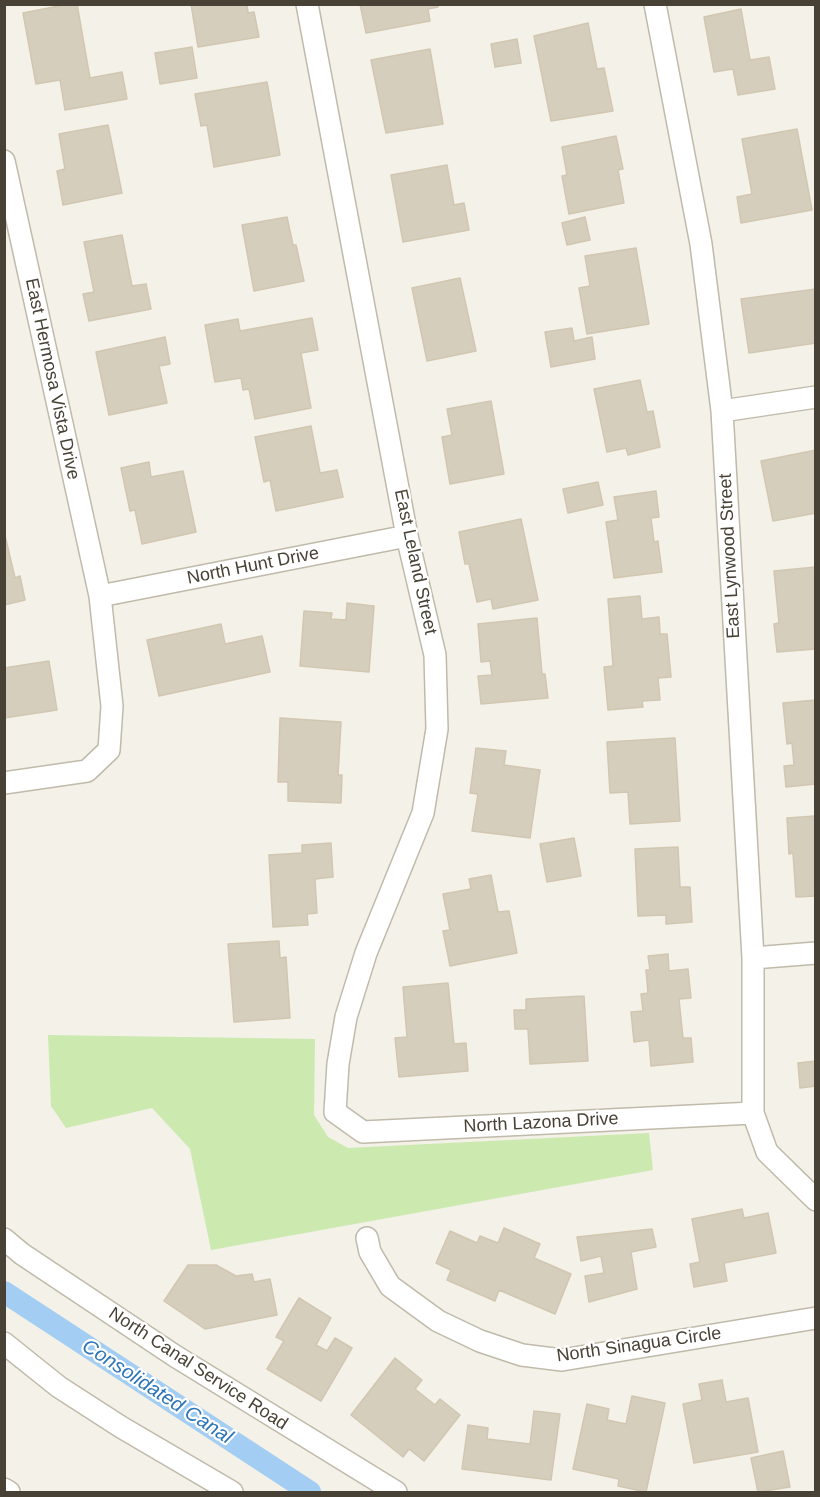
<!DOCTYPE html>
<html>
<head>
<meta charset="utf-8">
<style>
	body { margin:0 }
	#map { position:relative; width:820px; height:1497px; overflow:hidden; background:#f4f1e8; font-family:Arial,sans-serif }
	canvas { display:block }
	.frame { position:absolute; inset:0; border:6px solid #484236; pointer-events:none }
</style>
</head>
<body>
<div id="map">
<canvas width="820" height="1497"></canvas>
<div class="frame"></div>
</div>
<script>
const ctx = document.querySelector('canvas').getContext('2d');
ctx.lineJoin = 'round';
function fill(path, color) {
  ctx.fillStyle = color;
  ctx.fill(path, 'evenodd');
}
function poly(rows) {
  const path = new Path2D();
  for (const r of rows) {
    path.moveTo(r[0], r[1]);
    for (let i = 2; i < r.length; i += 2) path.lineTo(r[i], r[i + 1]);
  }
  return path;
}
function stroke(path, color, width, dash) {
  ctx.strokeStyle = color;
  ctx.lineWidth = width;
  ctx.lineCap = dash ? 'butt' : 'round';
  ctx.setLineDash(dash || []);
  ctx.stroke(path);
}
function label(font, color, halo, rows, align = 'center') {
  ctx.font = font + ' Arial,sans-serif';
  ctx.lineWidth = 4.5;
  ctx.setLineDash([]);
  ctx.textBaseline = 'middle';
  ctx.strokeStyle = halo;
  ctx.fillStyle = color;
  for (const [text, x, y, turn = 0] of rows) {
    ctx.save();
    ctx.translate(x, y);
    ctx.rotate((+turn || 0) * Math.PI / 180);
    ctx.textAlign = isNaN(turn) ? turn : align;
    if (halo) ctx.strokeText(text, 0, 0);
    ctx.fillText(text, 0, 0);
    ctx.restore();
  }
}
const green = poly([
	[48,1035,315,1039,314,1115,328,1137,348,1148,649,1133,653,1170,211,1250,190,1149,152,1108,66,1128,51,1106]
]);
const canal = poly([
	[4,1292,310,1492]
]);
const building = poly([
	[69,4,77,4,90,78,122,72,127,99,65,110,60,80,36,84,23,13,69,4],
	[191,4,247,4,248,13,254,12,259,37,198,47,191,4],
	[360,4,438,4,438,7,428,9,430,21,366,33,360,4],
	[741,9,750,60,769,57,775,89,738,95,733,69,714,72,704,17,741,9],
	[588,23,597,69,604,68,613,111,551,121,534,36,588,23],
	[517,39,521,63,495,67,491,44,517,39],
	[192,47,197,78,160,84,155,53,192,47],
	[430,49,443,124,386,133,371,60,430,49],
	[267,82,280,155,214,167,207,125,201,126,195,94,267,82],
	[108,125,122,193,63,205,57,171,65,169,59,134,108,125],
	[797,129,812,210,741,223,737,197,752,194,742,139,797,129],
	[616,136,623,169,618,170,624,203,569,214,562,176,567,175,562,147,616,136],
	[447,165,454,205,464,203,469,230,403,242,391,175,447,165],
	[287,217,293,245,296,245,304,281,254,291,242,225,287,217],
	[585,217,590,240,567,245,562,223,585,217],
	[122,235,132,286,146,284,151,309,89,321,83,294,94,292,84,242,122,235],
	[636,248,649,324,587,334,579,288,590,286,585,256,636,248],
	[460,278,476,351,427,361,412,288,460,278],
	[816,289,816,343,749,353,741,299,816,289],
	[312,318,318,350,301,353,311,408,255,419,249,389,243,390,241,378,215,382,205,325,238,319,240,331,312,318],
	[572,328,574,341,592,337,595,359,551,367,545,332,572,328],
	[165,337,170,364,159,366,167,403,109,415,96,352,165,337],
	[640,380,647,412,653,411,660,447,628,455,626,448,607,452,594,389,640,380],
	[491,401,504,474,450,484,442,437,452,435,447,409,491,401],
	[311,426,320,473,337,470,343,497,276,511,270,480,264,482,255,437,311,426],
	[816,450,816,513,773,521,761,461,816,450],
	[149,462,151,477,183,471,196,532,142,544,135,510,130,511,121,468,149,462],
	[598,482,603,505,568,513,563,489,598,482],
	[656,491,659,517,651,518,654,542,658,541,662,572,614,578,606,522,618,520,614,497,656,491],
	[521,519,538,600,493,609,491,599,477,602,469,564,465,564,459,532,521,519],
	[4,531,15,578,20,576,25,600,4,605,4,531],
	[816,567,816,649,777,652,774,624,779,623,774,571,816,567],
	[640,596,642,619,659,617,660,634,667,634,671,677,658,678,660,700,642,701,643,707,608,710,604,667,613,666,608,599,640,596],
	[347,603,374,606,369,672,300,666,304,611,332,613,331,619,346,620,347,603],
	[537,618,542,674,545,674,548,698,481,704,478,676,492,675,490,661,481,662,478,624,537,618],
	[221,624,225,644,262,636,270,672,159,696,147,640,221,624],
	[49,661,57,710,4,718,4,668,49,661],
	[816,700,816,784,786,787,784,766,794,765,792,743,787,744,783,703,816,700],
	[280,718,341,722,338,775,342,775,341,803,288,801,288,782,278,782,280,718],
	[675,738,680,821,630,824,628,792,610,793,607,742,675,738],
	[476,748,506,751,504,765,540,770,530,838,472,831,478,794,470,793,476,748],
	[815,816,816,896,796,897,793,853,789,854,787,818,815,816],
	[574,838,581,876,547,882,540,844,574,838],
	[331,843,333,877,315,879,317,913,307,914,308,925,273,927,269,855,302,853,302,845,331,843],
	[678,847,680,887,690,887,692,922,666,924,666,915,638,916,635,849,678,847],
	[491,875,498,912,509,911,517,953,450,966,443,931,450,930,443,894,471,889,469,879,491,875],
	[279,941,280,958,286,957,290,1018,234,1022,228,944,279,941],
	[668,954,669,971,688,969,691,998,679,999,683,1038,691,1038,693,1062,651,1066,649,1040,634,1042,631,1012,643,1011,641,994,648,993,646,970,650,970,648,956,668,954],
	[448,983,454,1044,466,1043,468,1071,399,1077,395,1038,407,1037,403,987,448,983],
	[584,996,588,1061,530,1064,528,1029,515,1029,514,1010,526,1010,526,999,584,996],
	[816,1061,816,1086,800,1088,798,1063,816,1061],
	[742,1209,744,1218,768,1213,776,1253,724,1263,727,1281,694,1287,690,1264,700,1262,692,1219,742,1209],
	[504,1228,540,1244,534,1258,571,1274,555,1314,499,1290,495,1301,447,1280,451,1270,436,1263,450,1231,477,1243,480,1236,498,1243,504,1228],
	[652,1229,656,1247,631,1252,637,1289,589,1302,585,1276,604,1273,601,1256,581,1261,577,1237,652,1229],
	[188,1265,216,1265,236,1276,252,1274,254,1282,270,1279,277,1315,205,1329,164,1301,188,1265],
	[299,1298,331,1318,316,1345,327,1351,335,1338,352,1348,321,1401,267,1369,284,1341,276,1337,299,1298],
	[395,1358,422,1380,415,1389,435,1405,440,1399,460,1415,424,1461,409,1449,403,1457,351,1415,395,1358],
	[722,1380,726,1402,748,1398,758,1452,694,1463,683,1404,702,1400,699,1384,722,1380],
	[632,1396,665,1403,646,1492,618,1486,619,1479,573,1469,587,1404,609,1409,607,1420,626,1424,632,1396],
	[534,1411,560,1414,551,1480,462,1469,468,1425,488,1428,487,1439,530,1444,534,1411],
	[783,1451,790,1487,758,1492,751,1458,783,1451]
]);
const minor = poly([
	[307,4,407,536,435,655,437,729,423,813,366,953,346,1017,338,1064,335,1112,363,1132,753,1113],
	[655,4,701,244,722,411,753,958,753,1113,767,1152,816,1200],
	[4,161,100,596,112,706,109,750,87,771,4,783],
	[722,411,816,397],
	[100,596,407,536],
	[753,958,816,953],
	[367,1238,370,1252,390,1286,438,1321,480,1341,522,1355,562,1360,816,1318],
	[4,1239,22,1254,175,1356,396,1492],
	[4,1343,59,1387,121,1427,232,1492],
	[4,1489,9,1492]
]);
const streetNames = [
	["East Hermosa Vista Drive",52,379,78],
	["East Lynwood Street",730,556,-93],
	["East Leland Street",415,562,78],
	["North Hunt Drive",253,566,-11],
	["North Lazona Drive",541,1123,-3],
	["North Sinagua Circle",639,1345,-8],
	["North Canal Service Road",198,1369,33]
];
const waterNames = [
	["Consolidated Canal",157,1392,33]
];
fill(green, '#cce9b0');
stroke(canal, '#a3cdf2', 22);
fill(building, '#d6cebd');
stroke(building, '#d1c6b0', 1.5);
stroke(minor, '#c0baaa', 24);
stroke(minor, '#fff', 21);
label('18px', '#484236', '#fff', streetNames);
label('italic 20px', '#2d74b7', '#fff', waterNames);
</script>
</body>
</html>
